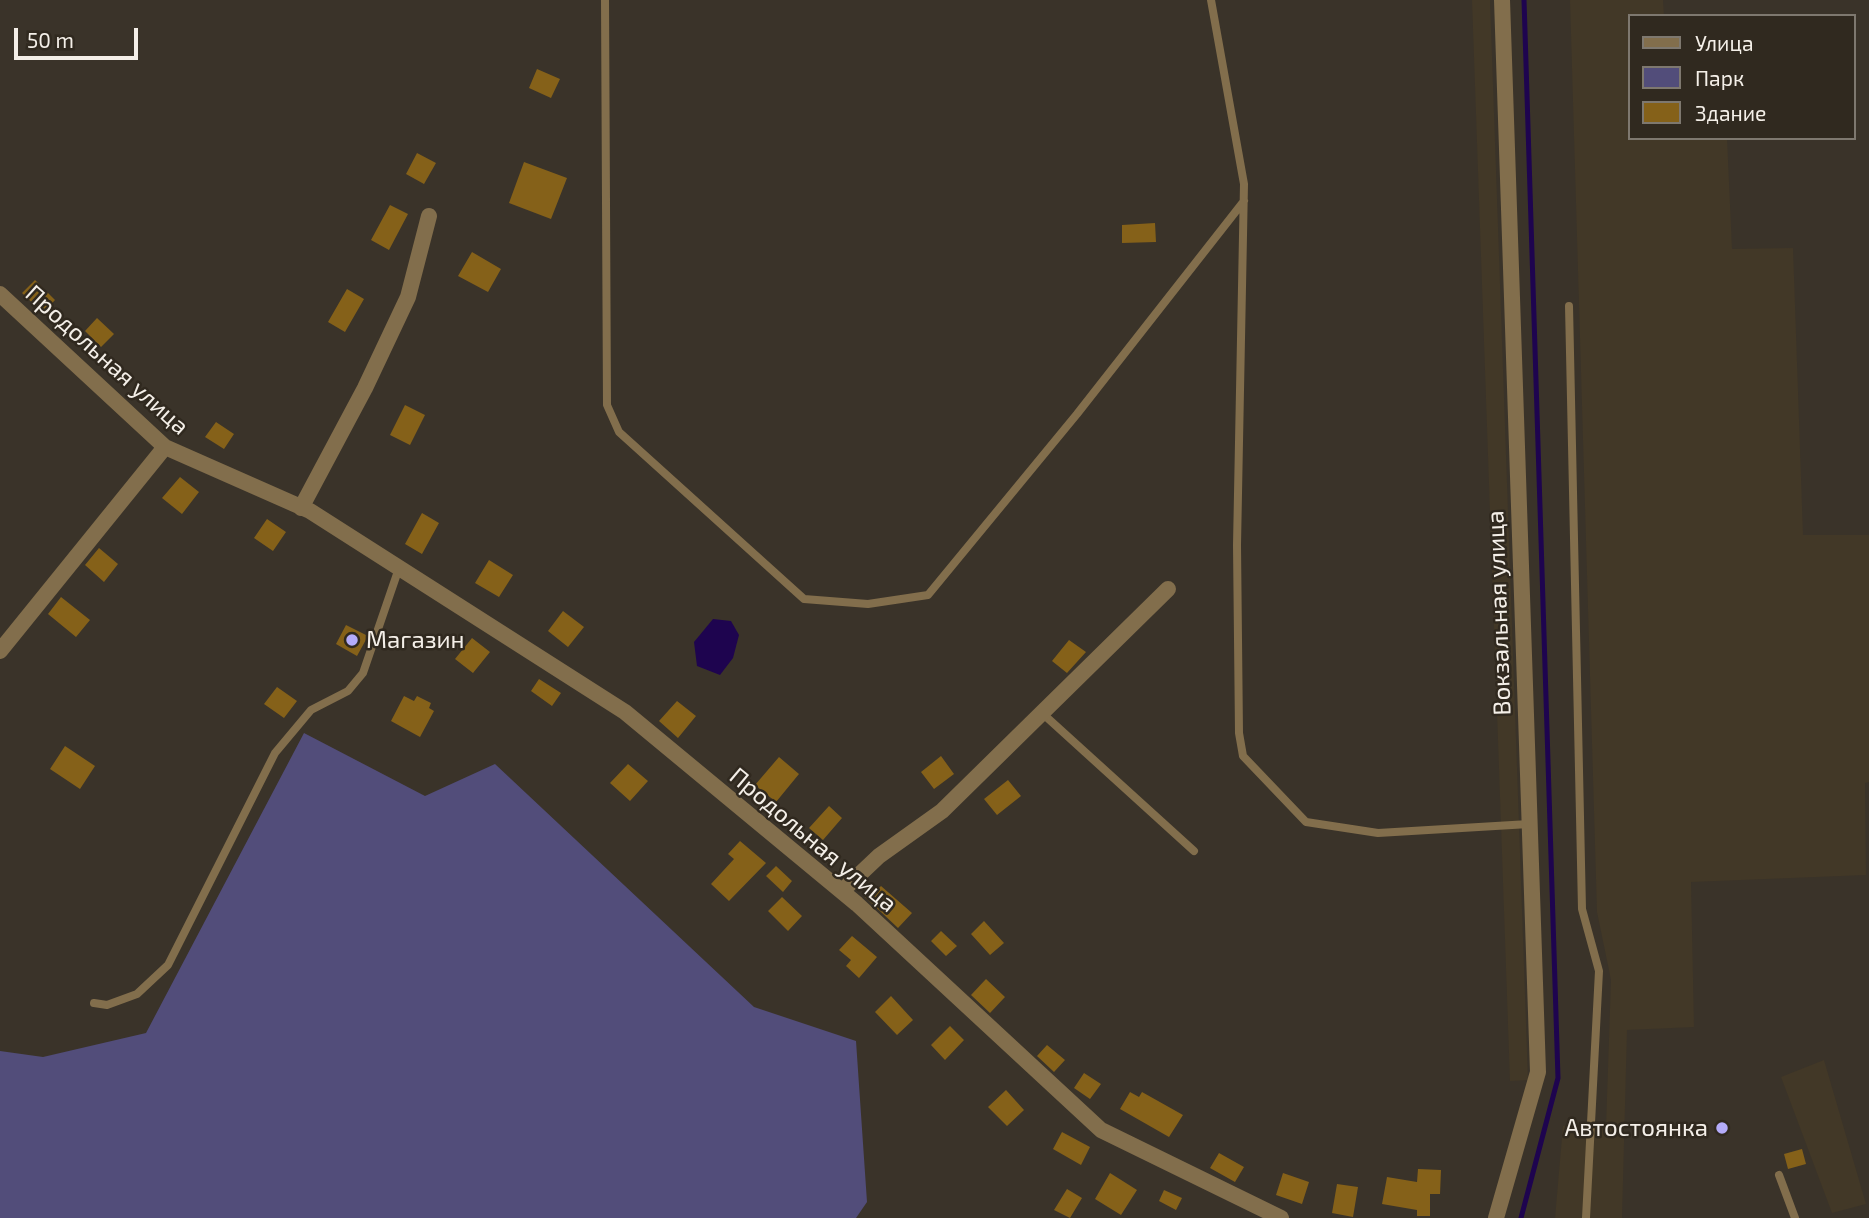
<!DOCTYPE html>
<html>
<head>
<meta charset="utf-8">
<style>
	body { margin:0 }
	#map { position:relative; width:1869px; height:1218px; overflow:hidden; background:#3a3329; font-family:"Exo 2",sans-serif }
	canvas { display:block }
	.legend { position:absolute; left:1628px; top:14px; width:228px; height:126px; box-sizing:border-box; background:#30291f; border:2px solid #7e786f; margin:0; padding:9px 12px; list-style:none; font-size:21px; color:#f4efe8 }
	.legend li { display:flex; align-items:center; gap:14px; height:35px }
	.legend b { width:35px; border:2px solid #7e786f }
	.scale { position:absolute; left:14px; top:28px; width:124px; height:32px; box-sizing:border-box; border:4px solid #f4efe8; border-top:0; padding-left:9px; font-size:21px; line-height:24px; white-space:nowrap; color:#f4efe8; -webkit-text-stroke:5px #30291f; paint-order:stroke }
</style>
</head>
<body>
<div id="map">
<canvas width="1869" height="1218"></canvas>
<ul class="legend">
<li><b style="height:9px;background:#826e4c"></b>Улица</li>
<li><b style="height:19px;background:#524d7a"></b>Парк</li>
<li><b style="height:19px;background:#856119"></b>Здание</li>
</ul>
<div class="scale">50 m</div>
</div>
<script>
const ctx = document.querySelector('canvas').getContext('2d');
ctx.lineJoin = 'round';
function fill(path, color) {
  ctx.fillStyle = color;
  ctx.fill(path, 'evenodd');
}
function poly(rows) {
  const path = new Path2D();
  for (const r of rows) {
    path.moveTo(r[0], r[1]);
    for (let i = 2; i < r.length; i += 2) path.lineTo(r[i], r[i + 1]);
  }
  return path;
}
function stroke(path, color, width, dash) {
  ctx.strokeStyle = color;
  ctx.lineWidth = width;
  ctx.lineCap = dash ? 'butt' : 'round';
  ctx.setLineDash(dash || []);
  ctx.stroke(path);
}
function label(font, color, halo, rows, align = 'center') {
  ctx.font = font + ' "Exo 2",sans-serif';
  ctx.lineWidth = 5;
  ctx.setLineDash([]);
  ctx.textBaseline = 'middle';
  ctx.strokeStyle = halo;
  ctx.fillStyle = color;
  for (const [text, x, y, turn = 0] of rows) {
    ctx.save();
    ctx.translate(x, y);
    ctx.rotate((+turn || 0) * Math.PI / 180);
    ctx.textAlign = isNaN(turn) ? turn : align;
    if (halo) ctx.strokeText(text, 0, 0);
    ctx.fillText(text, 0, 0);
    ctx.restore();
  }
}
const built = poly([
	[1472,0,1490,0,1528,1080,1510,1081],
	[1570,0,1663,0,1664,16,1629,16,1629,138,1727,138,1732,249,1793,248,1803,535,1869,535,1869,782,1865,783,1866,875,1691,882,1694,1027,1627,1030,1622,1218,1555,1218,1563,1126,1606,1127,1611,980,1597,912],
	[1824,1060,1866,1204,1832,1213,1781,1077]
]);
const green = poly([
	[304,733,425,796,495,764,754,1007,856,1041,867,1202,856,1218,0,1218,0,1051,43,1057,146,1033]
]);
const water = poly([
	[713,619,731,621,739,635,733,658,720,675,697,666,694,642]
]);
const stream = poly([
	[1521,1218,1558,1078,1524,0]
]);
const building = poly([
	[537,69,560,79,551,98,529,88],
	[417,153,436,163,424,184,406,174],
	[524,162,567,178,551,219,509,203],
	[390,205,408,214,389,250,371,240],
	[1155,223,1156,242,1122,243,1122,225],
	[472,252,501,269,488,292,458,276],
	[35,280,55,300,43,313,22,293],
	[347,289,364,299,345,332,328,322],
	[97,318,114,334,101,347,85,331],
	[405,405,425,415,410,445,390,435],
	[216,422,234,434,224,449,205,437],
	[180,477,199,492,182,514,162,498],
	[422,513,439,523,422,554,405,544],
	[267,519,286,532,273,551,254,538],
	[99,548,118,564,104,582,85,565],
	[489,560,513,575,499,597,475,583],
	[61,597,90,620,76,637,48,614],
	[563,611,584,627,568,647,548,631],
	[346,625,368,636,357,656,336,644],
	[472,638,490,652,473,673,455,659],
	[1069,640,1086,652,1067,673,1052,661],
	[539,679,561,693,552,706,531,691],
	[277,687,297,701,284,718,264,704],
	[404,696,414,701,417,696,431,703,429,708,434,711,420,737,391,721],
	[677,701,696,716,678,738,659,721],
	[65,746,95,766,80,789,50,769],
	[941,756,954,774,934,789,921,772],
	[779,757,799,774,776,802,755,785],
	[628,764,648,781,630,801,610,783],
	[1008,780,1021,796,997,815,984,799],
	[829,806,842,818,823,840,809,828],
	[740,841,766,863,729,901,711,884,734,859,728,854],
	[776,866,792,881,783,892,766,876],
	[873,886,877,890,881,886,912,913,898,928,864,896],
	[782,897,802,916,788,931,768,911],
	[984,921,1004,943,990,955,971,934],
	[941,931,957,946,946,956,931,941],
	[852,936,877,957,859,978,846,966,851,960,839,950],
	[986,979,1005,997,990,1013,971,995],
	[891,996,913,1020,897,1035,875,1012],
	[950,1026,964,1040,945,1060,931,1045],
	[1047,1045,1065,1060,1054,1072,1037,1056],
	[1084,1073,1101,1084,1090,1099,1074,1088],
	[1006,1090,1024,1110,1007,1126,988,1107],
	[1130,1092,1139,1097,1142,1092,1183,1115,1169,1137,1120,1109],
	[1062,1132,1090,1147,1081,1165,1053,1149],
	[1802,1149,1806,1164,1788,1169,1784,1154],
	[1219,1153,1244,1167,1235,1182,1210,1168],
	[1418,1169,1441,1170,1440,1194,1430,1194,1430,1216,1417,1216,1417,1210,1382,1204,1387,1177,1417,1182],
	[1110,1173,1137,1190,1121,1215,1095,1199],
	[1283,1173,1309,1182,1302,1204,1276,1195],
	[1337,1184,1358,1187,1353,1217,1332,1213],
	[1067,1189,1082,1198,1070,1218,1054,1210],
	[1164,1190,1182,1198,1176,1210,1159,1201]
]);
const lane = poly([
	[605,0,607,405,619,432,804,599,868,604,928,595,1077,414,1244,201],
	[1211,0,1244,184,1237,545,1239,733,1243,756,1306,822,1378,833,1529,824],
	[1569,306,1582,909,1599,971,1586,1218],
	[1042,713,1194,851],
	[94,1003,107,1005,137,994,168,965,275,753,311,710,348,691,363,673,399,568],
	[1779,1175,1795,1218]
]);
const street = poly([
	[0,294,165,447,310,511,625,712,857,904,1101,1130,1281,1218],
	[301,508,365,388,408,297,429,216],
	[0,651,165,447],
	[842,891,879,856,942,811,1168,589],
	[1496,1218,1538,1072,1502,0]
]);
const markers = [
	[352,640,7,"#b4acf9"],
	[1722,1128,7,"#b4acf9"]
];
const streetNames = [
	["Продольная улица",107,360,42],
	["Вокзальная улица",1499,613,-92],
	["Продольная улица",813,840,40]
];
const poiNames = [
	["Магазин",366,640],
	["Автостоянка",1708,1128,"right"]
];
fill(built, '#423827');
fill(green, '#524d7a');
fill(water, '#1e044f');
stroke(stream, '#1e044f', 5);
fill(building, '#856119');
stroke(lane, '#826e4c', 8);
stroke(street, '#826e4c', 16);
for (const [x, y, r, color] of markers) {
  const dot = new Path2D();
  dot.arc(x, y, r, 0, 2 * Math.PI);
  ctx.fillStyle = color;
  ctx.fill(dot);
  stroke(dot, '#30291f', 2.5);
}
label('24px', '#f4efe8', '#30291f', streetNames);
label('24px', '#f4efe8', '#30291f', poiNames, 'left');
</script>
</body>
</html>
